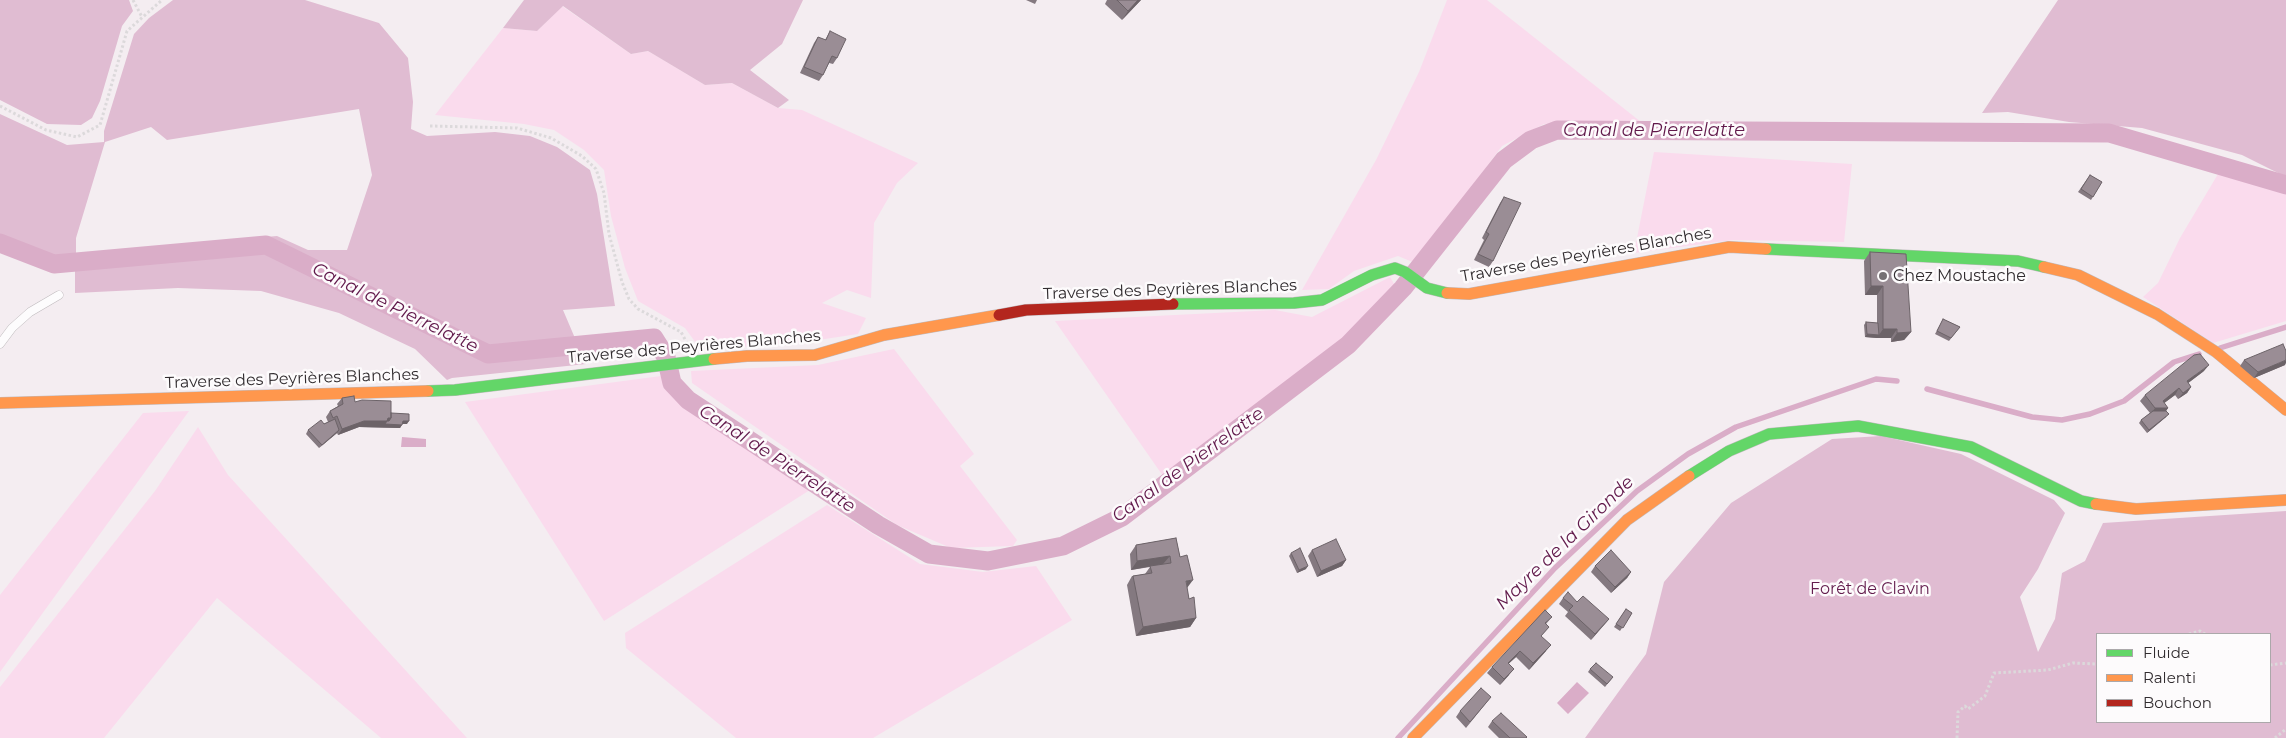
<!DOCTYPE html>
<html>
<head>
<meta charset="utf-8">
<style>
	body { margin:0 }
	#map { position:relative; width:2286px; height:738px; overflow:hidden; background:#f4edf1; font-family:Montserrat,sans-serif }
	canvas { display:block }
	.legend { position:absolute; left:2096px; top:633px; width:175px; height:90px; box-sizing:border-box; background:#fdfbfc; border:1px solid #aba8aa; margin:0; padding:6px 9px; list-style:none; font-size:15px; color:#312c2f }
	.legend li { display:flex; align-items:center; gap:10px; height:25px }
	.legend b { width:25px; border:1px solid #aba8aa }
</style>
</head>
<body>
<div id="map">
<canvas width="2286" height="738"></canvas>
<ul class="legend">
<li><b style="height:6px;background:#63d668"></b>Fluide</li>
<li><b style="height:6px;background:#ff974d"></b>Ralenti</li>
<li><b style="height:6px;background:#b3261e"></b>Bouchon</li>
</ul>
</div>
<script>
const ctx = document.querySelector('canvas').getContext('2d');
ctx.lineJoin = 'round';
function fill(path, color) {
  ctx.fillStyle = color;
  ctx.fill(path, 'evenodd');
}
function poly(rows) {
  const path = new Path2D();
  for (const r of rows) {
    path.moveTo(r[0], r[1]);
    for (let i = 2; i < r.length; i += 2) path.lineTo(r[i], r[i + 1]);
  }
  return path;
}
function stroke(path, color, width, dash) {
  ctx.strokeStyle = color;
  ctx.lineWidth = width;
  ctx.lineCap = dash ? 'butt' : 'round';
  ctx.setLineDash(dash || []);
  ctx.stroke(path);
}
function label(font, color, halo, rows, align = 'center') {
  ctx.font = font + ' Montserrat,sans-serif';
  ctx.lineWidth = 5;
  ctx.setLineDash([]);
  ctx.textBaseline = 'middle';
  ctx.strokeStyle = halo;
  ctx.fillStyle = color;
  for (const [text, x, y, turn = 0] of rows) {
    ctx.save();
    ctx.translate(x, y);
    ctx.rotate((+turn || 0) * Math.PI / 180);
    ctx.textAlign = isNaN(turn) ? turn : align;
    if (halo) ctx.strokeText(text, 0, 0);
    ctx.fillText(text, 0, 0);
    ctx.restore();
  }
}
const green = poly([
	[1447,0,1487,0,1641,122,1588,122,1544,124,1502,146,1415,263,1398,256,1354,271,1329,289,1302,290,1376,160,1419,72],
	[562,6,631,54,648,51,705,85,732,83,778,108,802,110,918,163,897,183,874,223,871,298,847,290,822,303,866,318,858,334,805,342,701,350,685,328,638,301,625,268,611,216,604,170,584,150,554,130,524,124,435,115,503,28,537,31],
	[1654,152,1852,164,1844,242,1733,240,1634,253],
	[2218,174,2286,192,2286,321,2213,343,2143,297,2158,283,2180,238],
	[1390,277,1396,287,1333,351,1232,422,1163,476,1055,321,1275,310,1312,317],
	[894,349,974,454,960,466,1017,540,1013,546,951,548,897,525,692,383,691,371,818,365],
	[661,376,671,393,813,488,604,621,465,402],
	[189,411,0,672,0,595,143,413],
	[198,427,228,475,467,738,381,738,217,598,104,738,0,738,0,687,155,491],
	[827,505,920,564,983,572,1036,566,1072,620,873,738,736,738,626,648,625,633]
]);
const forest = poly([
	[0,0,129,0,133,11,122,26,100,101,92,118,81,125,47,124,0,100],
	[173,0,305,0,379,23,408,58,413,102,411,129,427,136,495,132,530,136,557,147,590,170,597,194,615,306,563,310,586,364,452,378,447,380,415,349,339,313,261,291,178,288,75,293,75,267,82,267,80,253,277,236,308,250,347,250,372,175,359,109,167,140,151,127,105,142,76,238,76,256,57,257,0,235,0,114,67,145,104,142,104,131,134,34,149,18],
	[524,0,803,0,782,44,750,70,789,100,778,108,732,83,705,85,648,51,631,54,563,6,537,31,503,28],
	[2058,0,2286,0,2286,177,2242,155,2142,128,2069,122,2008,112,1982,113],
	[1881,436,1961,454,2054,500,2065,513,2038,569,2020,597,2038,652,2055,619,2062,573,2085,561,2103,523,2286,511,2286,738,1585,738,1646,654,1664,582,1731,503,1832,439],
	[2097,634,2270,634,2270,722,2097,722]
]);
const water = poly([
	[402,437,426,439,426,447,401,447],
	[1577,682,1589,693,1568,714,1557,703]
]);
const stream = poly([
	[2220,348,2286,327],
	[1927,389,2032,417,2062,420,2090,414,2124,401,2174,362,2199,354],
	[1398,738,1555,568,1637,491,1688,454,1736,427,1876,379,1897,381]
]);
const canal = poly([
	[0,243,54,264,266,245,488,354,654,338,666,357,672,383,688,400,878,525,929,554,988,561,1063,546,1122,517,1348,345,1403,288,1504,160,1531,140,1557,130,2109,133,2286,185]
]);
const path = poly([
	[133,0,142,17],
	[0,106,46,130,77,137,100,125,127,31,162,0],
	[430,126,517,128,551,138,582,156,596,169,604,193,609,234,622,282,629,299,638,309,681,332,687,343],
	[2189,634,2200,631,2205,634],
	[2270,665,2286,663],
	[1957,738,1958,712,1965,706,1968,709,1985,696,1994,673,2048,670,2073,663,2097,664],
	[2275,738,2286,729]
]);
const lane = poly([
	[0,344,12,328,30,312,59,295]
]);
const fast = poly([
	[1766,249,2018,261,2044,267],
	[1173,304,1294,303,1322,300,1372,275,1395,268,1405,272,1427,288,1447,293],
	[428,391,455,390,714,359],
	[1689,476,1729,451,1769,434,1858,426,1971,447,2081,501,2096,504]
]);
const slow = poly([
	[2044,267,2078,275,2157,314,2216,352,2286,410],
	[1447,293,1469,294,1729,247,1766,249],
	[714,359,747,356,815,355,884,335,999,315],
	[0,403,428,391],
	[2096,504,2136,509,2286,500],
	[1413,738,1627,520,1689,476]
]);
const jam = poly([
	[999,315,1026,310,1173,304]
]);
const wall = poly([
	[1026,0,1037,0,1035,4],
	[1107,0,1141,0,1122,20,1105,4],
	[830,31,837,58,833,64,829,63,823,75,819,81,800,73,814,43,818,37,825,40],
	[2090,175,2102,182,2091,200,2078,192],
	[1504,197,1493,261,1489,267,1474,260,1484,240,1482,238,1500,203],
	[1870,252,1911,332,1904,340,1891,342,1891,338,1877,338,1865,337,1864,325,1866,322,1877,323,1877,295,1865,295,1864,261],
	[1943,319,1960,327,1949,341,1935,334],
	[2244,360,2285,365,2254,378,2240,366],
	[2204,371,2188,383,2191,387,2187,393,2178,399,2175,395,2164,403,2168,408,2166,411,2166,417,2147,433,2139,423,2141,420,2150,413,2140,401,2145,395],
	[342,398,391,413,407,424,402,424,400,428,359,427,338,435,337,433,319,448,306,434,308,430,328,422,326,417,330,411,338,406,337,404],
	[1176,538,1189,599,1196,618,1190,627,1136,636,1127,585,1132,576,1145,574,1150,567,1131,570,1130,554,1136,545],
	[1312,550,1346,560,1342,566,1317,577,1308,556],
	[1291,553,1306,569,1297,573,1289,556],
	[1595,566,1631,572,1627,578,1611,593,1591,572],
	[1563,598,1577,602,1609,619,1591,640,1565,616,1568,612,1559,604],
	[1626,609,1632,613,1620,631,1614,627],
	[1552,617,1546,624,1549,627,1541,636,1546,651,1529,670,1516,657,1508,664,1509,675,1500,685,1487,673,1492,667],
	[1590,669,1613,677,1605,687,1588,672],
	[1491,697,1466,728,1456,717,1460,711],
	[1492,721,1526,738,1499,738,1488,727]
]);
const shadedWall = poly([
	[1138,0,1141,0,1122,20,1128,11],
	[1871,286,1883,286,1877,295,1865,295],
	[1883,329,1897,329,1891,338,1877,338,1865,337,1867,334,1879,335],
	[1911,332,1904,340,1891,342,1897,333],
	[2286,360,2286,363,2285,365,2254,378,2258,372],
	[2209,365,2204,371,2183,387,2187,381],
	[2191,387,2187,393,2178,399,2183,393],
	[2179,388,2175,395,2159,407,2163,401],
	[2155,408,2168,408,2164,414,2151,414],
	[2169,414,2166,417,2147,433,2149,430],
	[388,418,391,418,402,425,400,428,359,427,338,435,342,429,364,421],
	[403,421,409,421,407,424,401,424],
	[339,430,337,433,319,448,322,445],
	[1170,556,1163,564,1131,570,1137,561],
	[1346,560,1342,566,1317,577,1321,571],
	[1308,566,1306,569,1297,573,1299,570],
	[1631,572,1627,578,1611,593,1615,587],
	[1193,580,1187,588,1186,581],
	[1196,618,1190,627,1136,636,1143,627],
	[1609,619,1604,625,1591,640,1595,634],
	[1551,645,1546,651,1529,670,1533,663],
	[1520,651,1516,657,1503,669,1508,663],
	[1514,669,1509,675,1500,685,1504,679]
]);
const building = poly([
	[1117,0,1138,0,1128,11,1117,0],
	[830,31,846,39,837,58,832,56,823,75,804,67,818,37,826,40,830,31],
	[2090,175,2102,182,2093,197,2081,189,2090,175],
	[1504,197,1521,203,1493,261,1478,254,1489,234,1486,232,1504,197],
	[1870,252,1906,254,1911,332,1897,333,1897,329,1883,329,1883,286,1871,286,1870,252],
	[1943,319,1960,327,1951,338,1937,331,1943,319],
	[1866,322,1878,323,1879,335,1867,334,1866,322],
	[2283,344,2286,351,2286,360,2258,372,2244,360,2283,344],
	[2200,354,2209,365,2187,381,2191,387,2183,393,2179,388,2163,401,2168,408,2155,408,2145,395,2194,355,2200,354],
	[354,396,355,402,362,400,391,401,391,418,388,418,387,421,364,421,342,429,337,416,333,418,330,411,343,404,342,398,354,396],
	[2153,411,2166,411,2169,414,2149,430,2141,420,2153,411],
	[391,413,409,414,409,421,403,421,402,425,385,424,387,421,389,421,391,418,391,413],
	[335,419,339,430,322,445,308,430,321,420,324,424,335,419],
	[1176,538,1180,557,1187,555,1193,580,1186,581,1189,599,1194,597,1196,618,1143,627,1133,576,1152,573,1150,566,1171,563,1170,556,1137,561,1136,545,1176,538],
	[1336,539,1346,560,1321,571,1312,550,1336,539],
	[1300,548,1308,566,1299,570,1291,553,1300,548],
	[1611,550,1631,572,1615,587,1595,566,1611,550],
	[1568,592,1577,602,1583,596,1609,619,1595,634,1569,610,1573,606,1563,598,1568,592],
	[1626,609,1632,613,1623,628,1616,624,1626,609],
	[1545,610,1552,617,1545,623,1549,627,1541,636,1551,645,1533,663,1520,651,1508,663,1514,669,1504,679,1492,667,1545,610],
	[1596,663,1613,677,1607,684,1590,669,1596,663],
	[1481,688,1491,697,1470,722,1460,711,1481,688],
	[1501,713,1527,737,1526,738,1510,738,1492,721,1501,713]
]);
const markers = [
	[1883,276,5,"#757073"]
];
const streetNames = [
	["Traverse des Peyrières Blanches",1586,255,-10],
	["Traverse des Peyrières Blanches",1170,290,-2],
	["Traverse des Peyrières Blanches",694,347,-5],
	["Traverse des Peyrières Blanches",292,379,-2]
];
const poiNames = [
	["Chez Moustache",1893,276]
];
const parkNames = [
	["Forêt de Clavin",1870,589]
];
const waterNames = [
	["Canal de Pierrelatte",1654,131],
	["Canal de Pierrelatte",395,308,26],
	["Canal de Pierrelatte",777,459,33],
	["Canal de Pierrelatte",1188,465,-36],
	["Mayre de la Gironde",1565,543,-44]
];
fill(green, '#fadbed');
fill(forest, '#e0bcd2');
fill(water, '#daadc8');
stroke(stream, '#daadc8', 5.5);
stroke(canal, '#daadc8', 19);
stroke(lane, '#bfbabd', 9);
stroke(fast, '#bfbabd', 12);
stroke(slow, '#bfbabd', 12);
stroke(jam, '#bfbabd', 12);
stroke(path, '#dcd9db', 3, [2.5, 2.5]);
stroke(lane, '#fdfcfd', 8);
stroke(fast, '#63d668', 11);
stroke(slow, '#ff974d', 11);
stroke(jam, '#b3261e', 11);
fill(wall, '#847980');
fill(shadedWall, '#6c6368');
fill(building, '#9a8d95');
stroke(building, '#6c6368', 1);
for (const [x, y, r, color] of markers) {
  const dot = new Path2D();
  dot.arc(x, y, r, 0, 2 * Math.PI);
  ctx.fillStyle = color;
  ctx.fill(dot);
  stroke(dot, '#fdfbfc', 2);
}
label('16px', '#312c2f', '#fdfbfc', streetNames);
label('16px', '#312c2f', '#fdfbfc', poiNames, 'left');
label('16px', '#631c4d', '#fdfbfc', parkNames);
label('italic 18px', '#61194b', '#fdfbfc', waterNames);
</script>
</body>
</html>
